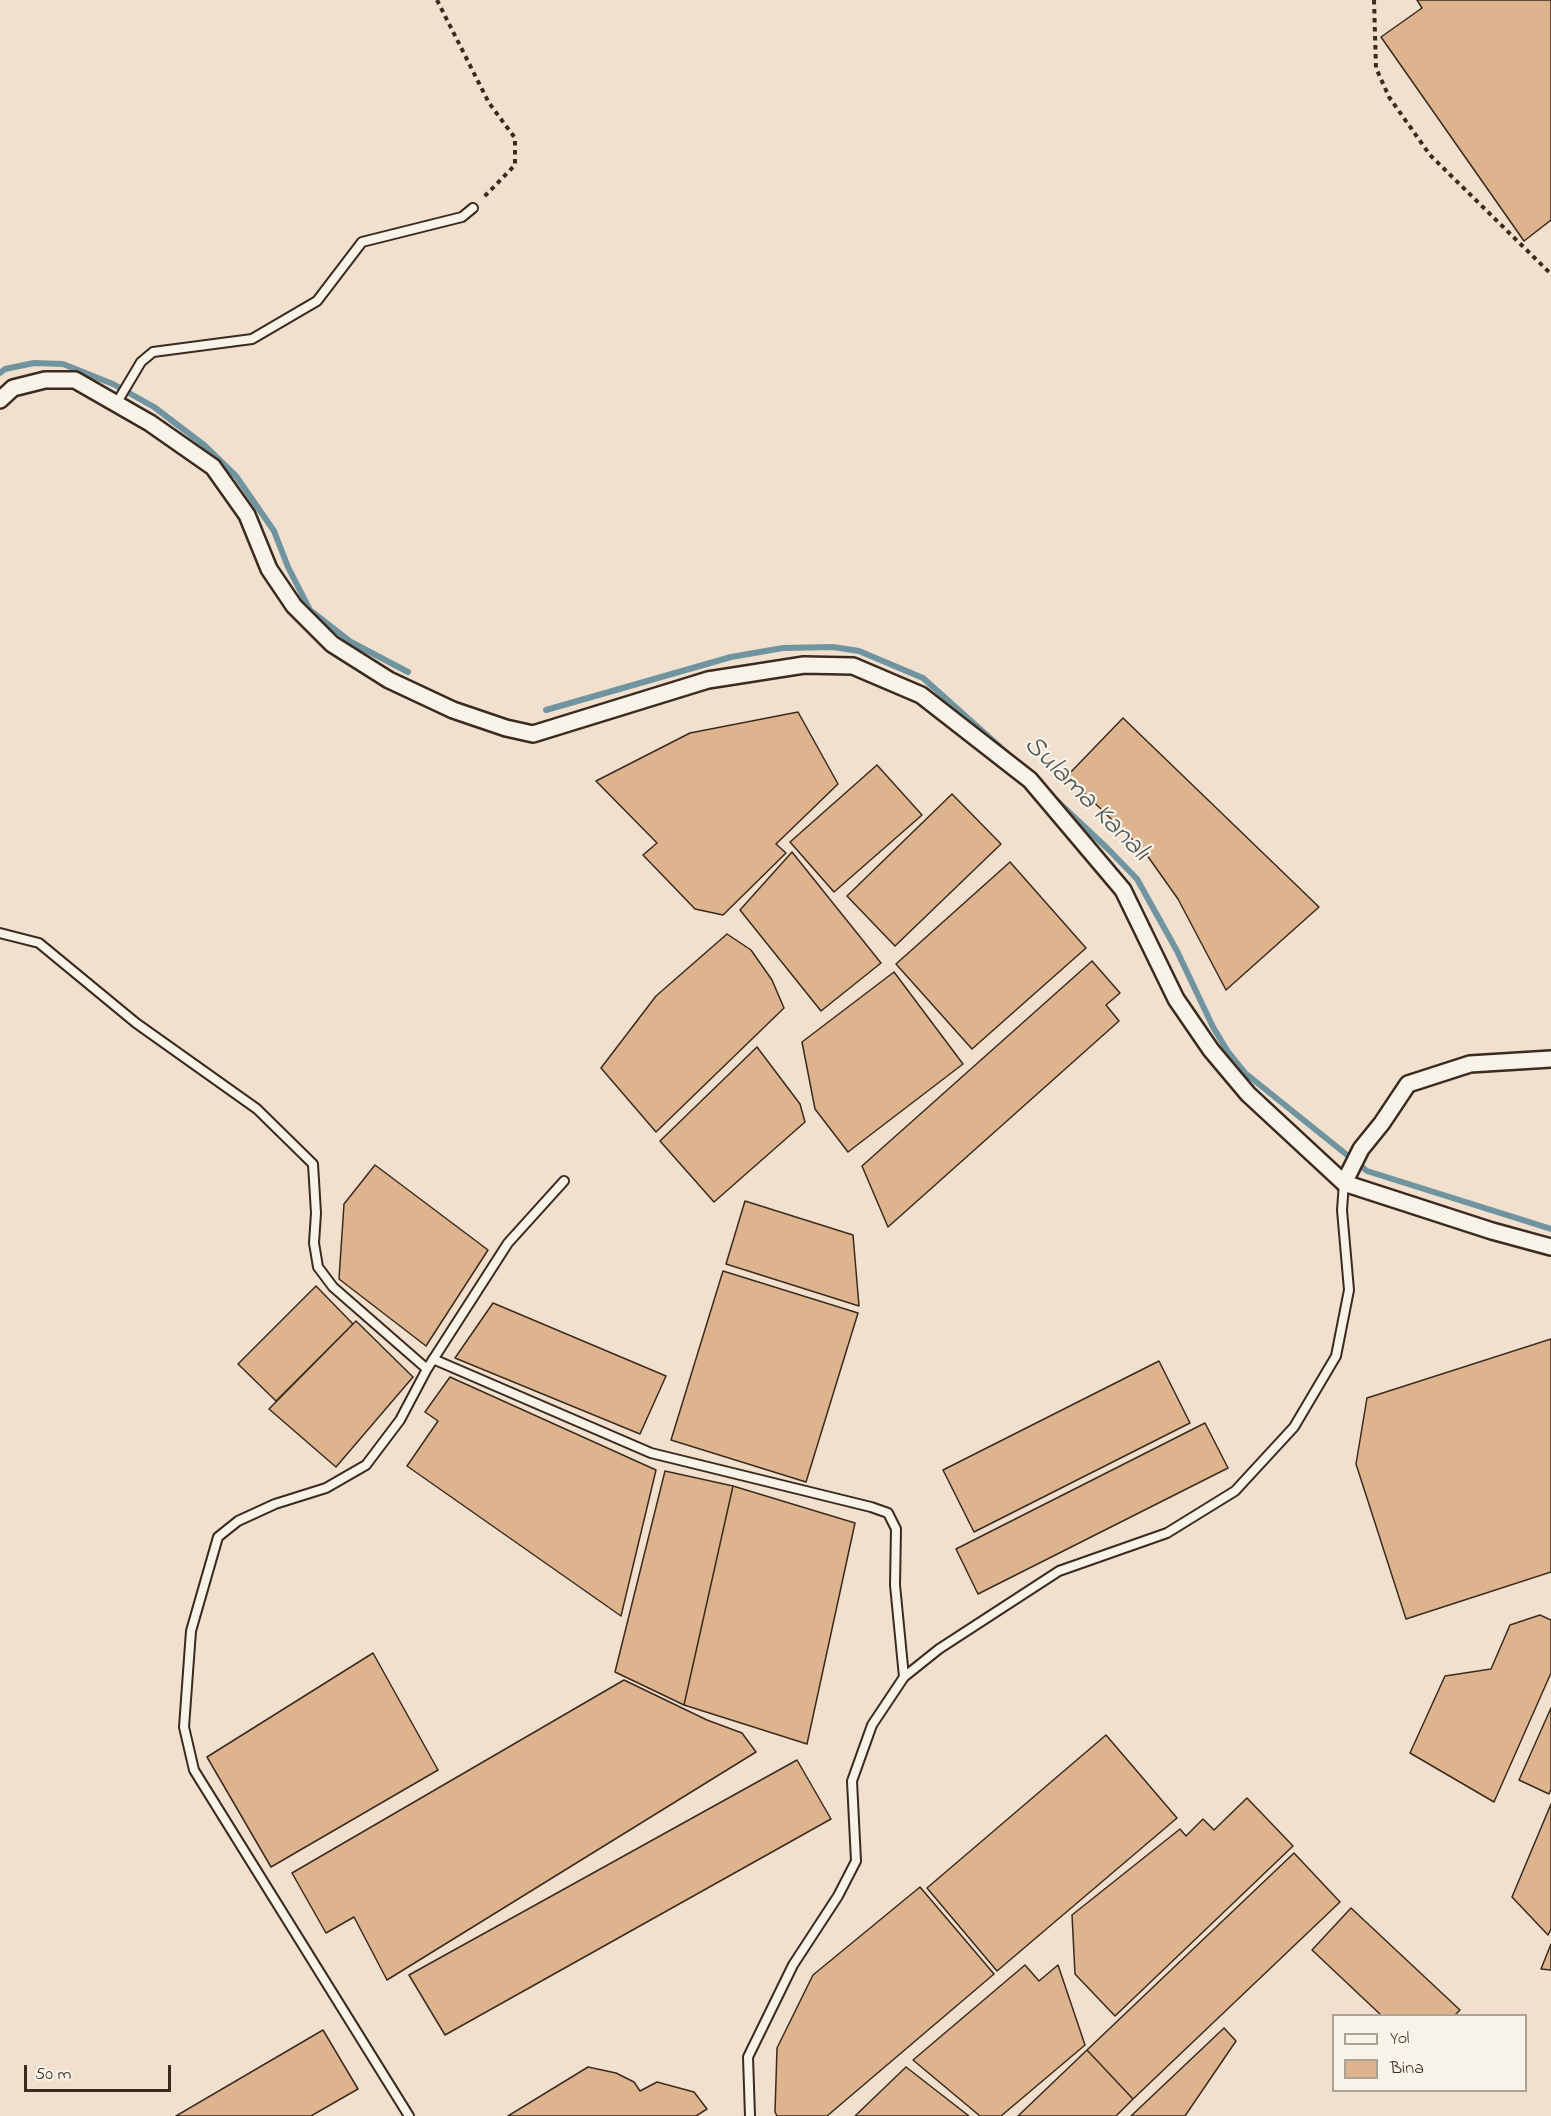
<!DOCTYPE html>
<html>
<head>
<meta charset="utf-8">
<style>
	body { margin:0 }
	#map { position:relative; width:1551px; height:2116px; overflow:hidden; background:#f0e0cd; font-family:"Indie Flower",sans-serif }
	canvas { display:block }
	.legend { position:absolute; left:1332px; top:2014px; width:195px; height:78px; box-sizing:border-box; background:#f7f3e8; border:2px solid #aca397; margin:0; padding:8px 10px; list-style:none; font-size:18px; color:#3b2a1e }
	.legend li { display:flex; align-items:center; gap:12px; height:30px }
	.legend b { width:30px; border:2px solid #aca397 }
	.scale { position:absolute; left:24px; top:2065px; width:147px; height:27px; box-sizing:border-box; border:3px solid #3b2a1e; border-top:0; padding-left:8px; font-size:18px; line-height:21px; white-space:nowrap; color:#3b2a1e; -webkit-text-stroke:4px #f7f3e8; paint-order:stroke }
</style>
</head>
<body>
<div id="map">
<canvas width="1551" height="2116"></canvas>
<ul class="legend">
<li><b style="height:8px;background:#f7f3e8"></b>Yol</li>
<li><b style="height:16px;background:#deb48f"></b>Bina</li>
</ul>
<div class="scale">50 m</div>
</div>
<script>
const ctx = document.querySelector('canvas').getContext('2d');
ctx.lineJoin = 'round';
function poly(rows) {
  const path = new Path2D();
  for (const r of rows) {
    path.moveTo(r[0], r[1]);
    for (let i = 2; i < r.length; i += 2) path.lineTo(r[i], r[i + 1]);
  }
  return path;
}
function stroke(path, color, width, dash) {
  ctx.strokeStyle = color;
  ctx.lineWidth = width;
  ctx.lineCap = dash ? 'butt' : 'round';
  ctx.setLineDash(dash || []);
  ctx.stroke(path);
}
function fill(path, color) {
  ctx.fillStyle = color;
  ctx.fill(path, 'evenodd');
}
function label(font, color, halo, rows, align = 'center') {
  ctx.font = font + ' "Indie Flower",sans-serif';
  ctx.lineWidth = 4.5;
  ctx.setLineDash([]);
  ctx.textBaseline = 'middle';
  ctx.strokeStyle = halo;
  ctx.fillStyle = color;
  for (const [text, x, y, turn = 0] of rows) {
    ctx.save();
    ctx.translate(x, y);
    ctx.rotate((+turn || 0) * Math.PI / 180);
    ctx.textAlign = isNaN(turn) ? turn : align;
    if (halo) ctx.strokeText(text, 0, 0);
    ctx.fillText(text, 0, 0);
    ctx.restore();
  }
}
const stream = poly([
	[0,373,5,369,34,363,63,364,113,384,154,407,204,445,236,476,274,531,288,567,310,610,351,642,408,672],
	[546,710,731,657,783,648,833,647,859,651,923,678,1009,755],
	[1055,799,1108,849,1137,879,1177,951,1213,1027,1228,1052,1245,1073,1367,1171,1551,1229]
]);
const building = poly([
	[1417,0,1551,0,1551,220,1524,241,1381,37,1422,8,1417,0],
	[798,712,838,784,776,844,786,853,723,915,695,909,643,855,657,843,596,781,690,733,798,712],
	[1123,718,1319,907,1226,990,1178,899,1144,851,1067,776,1123,718],
	[877,765,922,815,834,892,790,842,877,765],
	[952,794,1001,844,895,946,847,896,952,794],
	[792,852,881,963,821,1011,740,910,792,852],
	[1010,862,1086,948,972,1049,896,964,1010,862],
	[727,934,751,950,772,980,784,1008,656,1132,601,1068,656,996,727,934],
	[1092,961,1120,993,1106,1005,1119,1021,888,1227,862,1166,1092,961],
	[894,972,963,1064,848,1152,815,1109,802,1042,894,972],
	[757,1047,800,1104,805,1122,714,1202,660,1141,757,1047],
	[375,1165,488,1250,426,1346,339,1279,344,1204,375,1165],
	[745,1201,853,1235,859,1306,726,1264,745,1201],
	[723,1271,858,1313,806,1482,671,1440,723,1271],
	[316,1286,353,1324,276,1401,238,1364,316,1286],
	[493,1303,666,1376,640,1434,455,1358,493,1303],
	[356,1321,413,1377,336,1467,269,1409,356,1321],
	[1551,1339,1551,1572,1406,1619,1356,1464,1367,1398,1551,1339],
	[1159,1361,1190,1423,974,1532,943,1470,1159,1361],
	[450,1377,656,1470,621,1616,407,1466,438,1421,425,1412,450,1377],
	[1205,1423,1228,1468,978,1594,956,1549,1205,1423],
	[665,1471,733,1486,684,1705,615,1672,665,1471],
	[733,1486,855,1523,807,1744,684,1705,733,1486],
	[1540,1615,1551,1620,1551,1673,1494,1802,1410,1753,1445,1676,1491,1669,1510,1625,1540,1615],
	[373,1653,438,1770,271,1867,207,1757,373,1653],
	[624,1680,707,1720,742,1733,756,1752,387,1980,354,1917,326,1933,292,1873,624,1680],
	[1551,1708,1551,1789,1549,1794,1519,1780,1551,1708],
	[1106,1735,1177,1818,997,1971,927,1888,1106,1735],
	[797,1760,831,1819,445,2035,409,1975,797,1760],
	[1247,1798,1293,1846,1115,2016,1075,1974,1072,1915,1180,1829,1186,1836,1203,1819,1214,1830,1247,1798],
	[1551,1804,1551,1929,1548,1935,1512,1897,1551,1804],
	[1294,1853,1340,1902,1133,2099,1087,2050,1294,1853],
	[920,1887,994,1974,827,2116,777,2116,775,2112,777,2048,813,1975,920,1887],
	[1351,1908,1460,2010,1454,2016,1382,2016,1312,1950,1351,1908],
	[1551,1944,1551,1970,1541,1969,1551,1944],
	[1025,1965,1039,1981,1058,1965,1085,2045,1001,2116,980,2116,913,2060,1025,1965],
	[1224,2028,1236,2041,1185,2116,1131,2116,1224,2028],
	[323,2030,358,2089,311,2116,176,2116,323,2030],
	[1087,2050,1133,2099,1116,2116,1018,2116,1087,2050],
	[588,2067,616,2073,634,2082,640,2091,657,2082,694,2092,707,2109,696,2116,508,2116,588,2067],
	[906,2067,969,2116,855,2116,906,2067]
]);
const path = poly([
	[437,0,489,103,515,138,515,165,482,199],
	[1374,0,1376,68,1389,97,1430,155,1551,274]
]);
const service = poly([
	[116,404,141,362,153,352,252,339,317,301,362,242,462,217,473,208],
	[0,933,39,943,136,1023,257,1109,313,1164,316,1213,314,1243,318,1267,333,1287,427,1369],
	[433,1359,651,1453,871,1507,888,1513,896,1529,895,1585,904,1677],
	[409,2116,194,1770,184,1727,191,1631,218,1537,238,1521,275,1504,326,1488,366,1465,400,1420,427,1369,508,1243,564,1181],
	[750,2116,748,2057,793,1965,838,1896,856,1861,852,1781,872,1725,904,1677,939,1649,1059,1571,1167,1533,1235,1491,1294,1427,1336,1356,1349,1290,1342,1210,1344,1183]
]);
const minor = poly([
	[0,400,13,388,45,380,75,380,150,423,213,467,247,515,269,569,294,606,332,644,389,680,453,710,506,728,533,734,708,680,804,665,853,666,921,695,1030,780,1123,890,1176,999,1211,1050,1248,1094,1344,1183,1492,1231,1551,1247],
	[1344,1183,1361,1149,1382,1123,1408,1084,1470,1064,1551,1059]
]);
const waterNames = [
	["Sulama Kanalı",1085,800,45]
];
stroke(stream, '#7195a0', 6);
fill(building, '#deb48f');
stroke(building, '#3b2a1e', 1.5);
stroke(service, '#3b2a1e', 12);
stroke(minor, '#3b2a1e', 20);
stroke(path, '#3b2a1e', 4, [4.5, 4.5]);
stroke(service, '#f7f3e8', 8);
stroke(minor, '#f7f3e8', 15);
label('italic 28px', '#525754', '#f7f3e8', waterNames);
</script>
</body>
</html>
